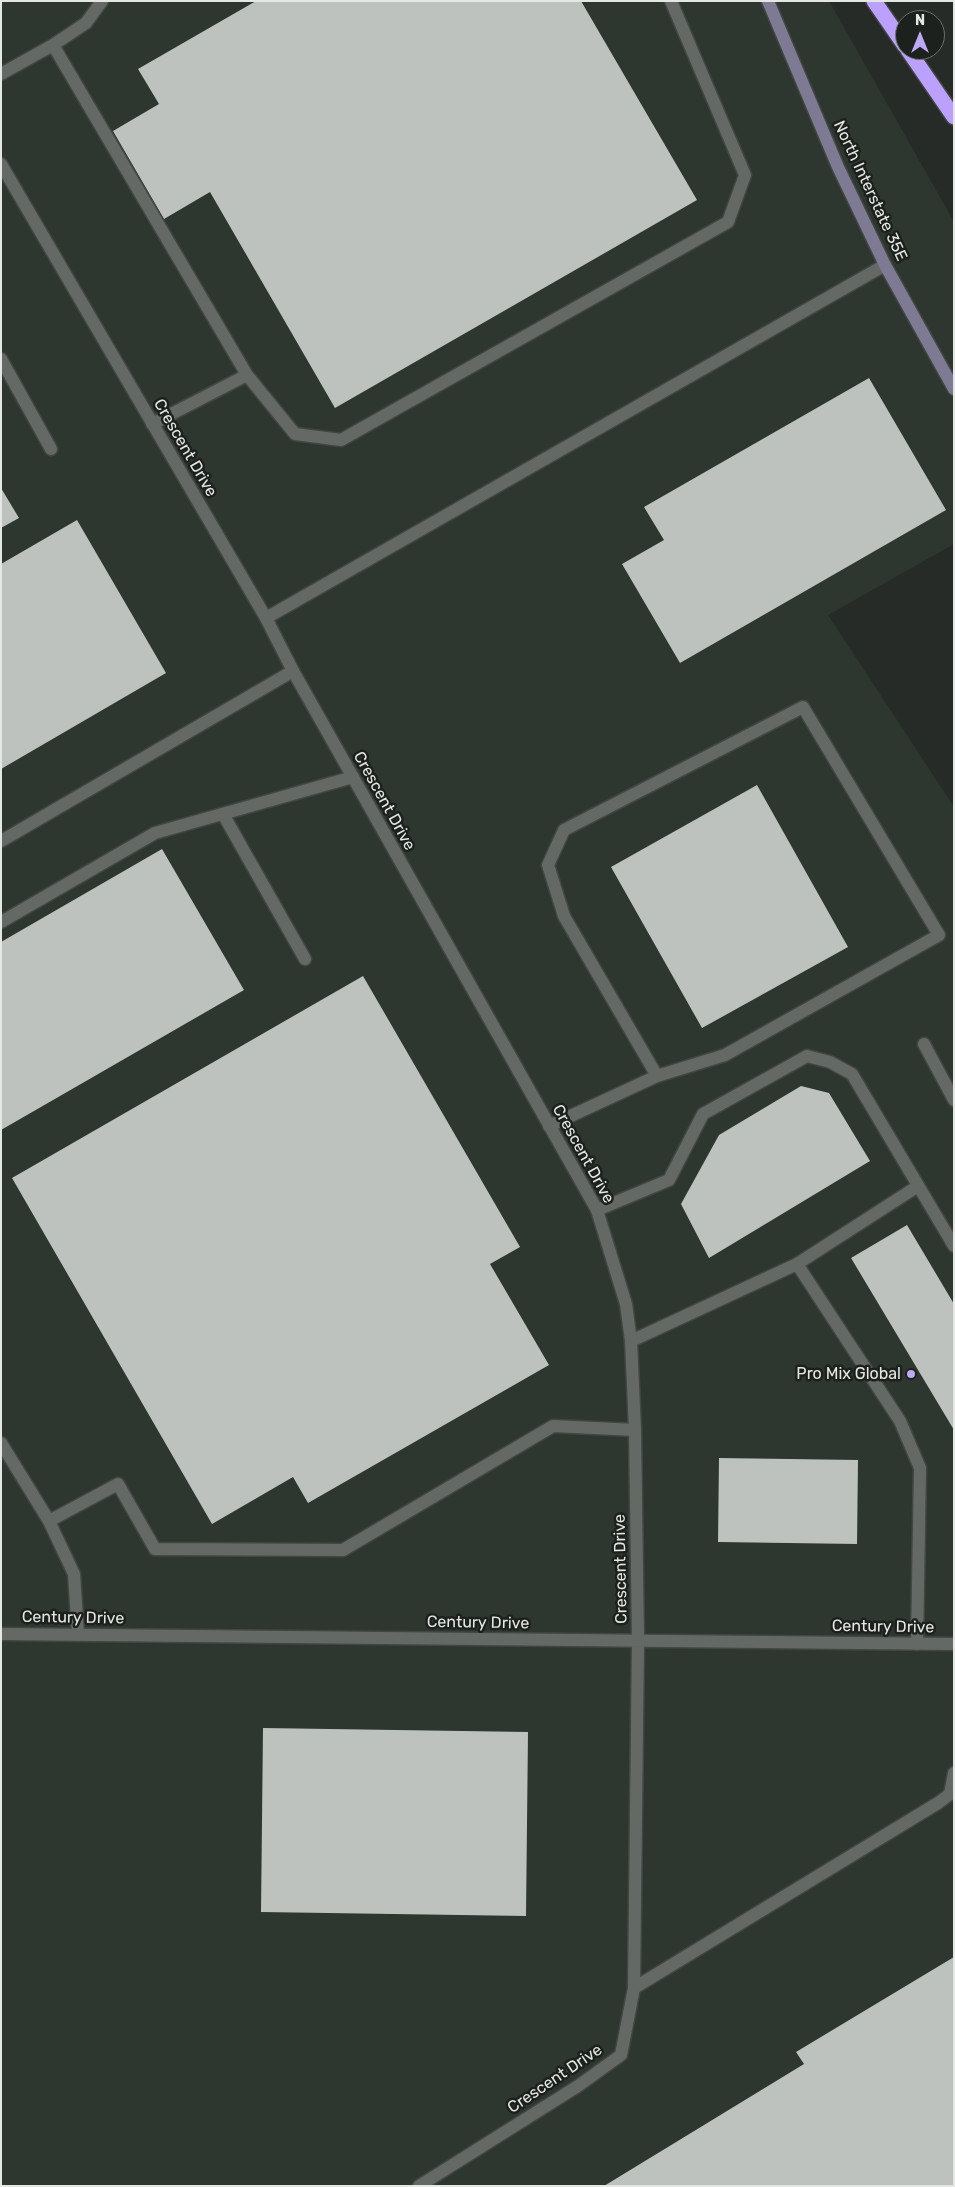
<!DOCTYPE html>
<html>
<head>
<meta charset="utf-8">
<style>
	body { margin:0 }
	#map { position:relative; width:955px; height:2187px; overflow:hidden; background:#272b27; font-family:Rubik,sans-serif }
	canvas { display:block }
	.frame { position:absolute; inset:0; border:2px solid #e5e7e5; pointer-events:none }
	.north { position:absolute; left:895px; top:10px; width:50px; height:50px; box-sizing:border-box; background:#1d211d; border:1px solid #6d706d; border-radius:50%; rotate:0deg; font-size:14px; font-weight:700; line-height:20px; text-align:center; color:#e5e7e5 }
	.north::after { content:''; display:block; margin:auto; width:18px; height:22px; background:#bea9f4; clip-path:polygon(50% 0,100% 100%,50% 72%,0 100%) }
</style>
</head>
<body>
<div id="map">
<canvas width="955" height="2187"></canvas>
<div class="frame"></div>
<div class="north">N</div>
</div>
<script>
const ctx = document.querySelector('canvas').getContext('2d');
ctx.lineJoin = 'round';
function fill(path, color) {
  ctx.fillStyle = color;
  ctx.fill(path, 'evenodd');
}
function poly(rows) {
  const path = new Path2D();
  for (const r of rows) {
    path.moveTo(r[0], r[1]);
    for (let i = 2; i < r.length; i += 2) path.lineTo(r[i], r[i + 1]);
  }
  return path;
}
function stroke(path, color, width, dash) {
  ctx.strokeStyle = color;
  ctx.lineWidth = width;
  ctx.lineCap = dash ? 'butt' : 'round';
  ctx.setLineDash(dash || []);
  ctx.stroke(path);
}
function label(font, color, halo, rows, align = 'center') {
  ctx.font = font + ' Rubik,sans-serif';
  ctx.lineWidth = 5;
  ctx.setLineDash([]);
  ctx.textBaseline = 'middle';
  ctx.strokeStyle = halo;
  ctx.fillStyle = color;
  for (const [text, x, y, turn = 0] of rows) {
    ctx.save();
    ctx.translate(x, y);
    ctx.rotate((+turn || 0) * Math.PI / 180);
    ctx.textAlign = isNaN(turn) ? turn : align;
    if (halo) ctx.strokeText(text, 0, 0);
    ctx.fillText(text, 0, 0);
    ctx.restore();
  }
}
const built = poly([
	[1,1,829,1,954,222,954,544,828,615,954,807,954,2186,1,2186]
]);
const building = poly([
	[256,1,581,1,697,200,335,408,210,192,164,219,113,131,159,104,138,69],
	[869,378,946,510,680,663,622,564,664,540,644,507],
	[1,488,19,518,1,528],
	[77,520,166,673,1,769,1,564],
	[757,785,848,947,702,1028,611,867],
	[162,849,244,990,1,1130,1,942],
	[363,976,520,1247,490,1264,549,1365,308,1503,293,1477,212,1524,12,1178],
	[801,1086,829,1093,870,1161,709,1258,681,1204,719,1135],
	[907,1225,954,1304,954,1430,851,1258],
	[719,1458,858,1460,857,1544,718,1542],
	[263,1728,528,1732,526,1916,261,1912],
	[954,1957,954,2186,604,2186,804,2064,796,2052]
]);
const service = poly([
	[53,45,247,375,152,424],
	[1,74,53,45,86,23,102,1],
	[1,359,51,449],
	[247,375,295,434,341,440,728,222,745,175,671,1],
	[266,618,885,265],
	[223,814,305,959],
	[1,841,293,671],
	[1,922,155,833,353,777],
	[924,1044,954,1100],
	[549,1126,657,1076,725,1055,939,935,803,707,564,830,548,865,564,916,657,1076],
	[597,1210,669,1180,703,1114,807,1056,830,1062,852,1074,954,1246],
	[797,1264,918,1186],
	[631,1341,797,1264,900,1421,920,1468,917,1644],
	[1,1443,49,1521],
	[78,1634,74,1574,49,1521,118,1484,155,1549,343,1550,553,1426,635,1430],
	[634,1988,938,1803,950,1794,954,1773]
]);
const minor = poly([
	[1,164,266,618,293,671,597,1210,626,1304,631,1341,635,1430,638,1641,634,1988,621,2055,578,2086,419,2186],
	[1,1634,954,1644]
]);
const secondary = poly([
	[768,1,838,167,885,265,954,389]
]);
const motorway = poly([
	[874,1,905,46],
	[908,50,954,117]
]);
const markers = [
	[911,1374,5,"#bea9f4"]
];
const streetNames = [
	["North Interstate 35E",870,191,65],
	["Crescent Drive",185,448,60],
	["Crescent Drive",384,801,61],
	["Crescent Drive",583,1154,61],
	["Crescent Drive",621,1569,-91],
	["Century Drive",73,1618,1],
	["Century Drive",478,1623,1],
	["Century Drive",883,1627,1],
	["Crescent Drive",555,2079,-34]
];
const poiNames = [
	["Pro Mix Global",901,1374]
];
fill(built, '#2e372f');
fill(building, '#bdc2be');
stroke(service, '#434643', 15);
stroke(minor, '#434643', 15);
stroke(secondary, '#434643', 15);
stroke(motorway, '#434643', 18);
stroke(service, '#656965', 12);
stroke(minor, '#656965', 12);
stroke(secondary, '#7f7a93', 12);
stroke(motorway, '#bca0fe', 15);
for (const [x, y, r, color] of markers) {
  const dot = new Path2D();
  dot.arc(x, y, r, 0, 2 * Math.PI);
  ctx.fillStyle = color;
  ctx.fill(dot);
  stroke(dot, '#1d211d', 2);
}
label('16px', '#e5e7e5', '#1d211d', streetNames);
label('16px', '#e5e7e5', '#1d211d', poiNames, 'right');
</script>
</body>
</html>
